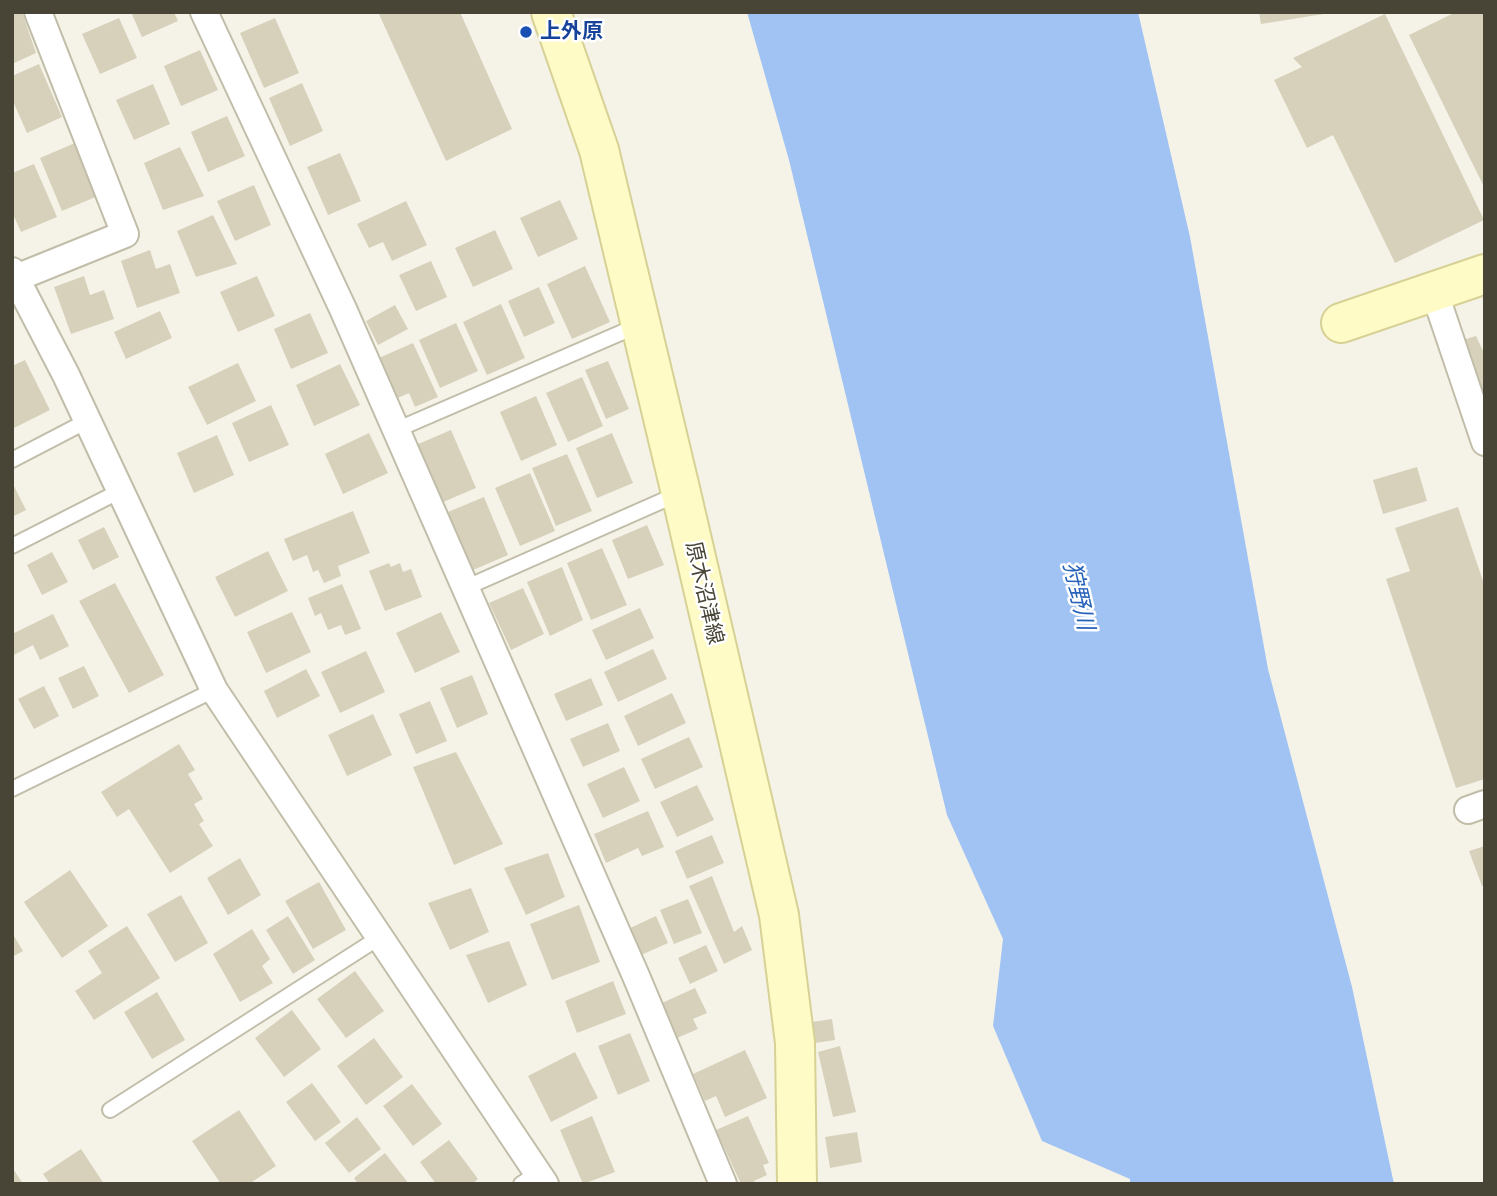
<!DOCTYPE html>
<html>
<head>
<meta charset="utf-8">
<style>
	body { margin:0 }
	#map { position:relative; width:1497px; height:1196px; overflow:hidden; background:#f5f3e7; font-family:Montserrat,sans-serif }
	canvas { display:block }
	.frame { position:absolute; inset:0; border:14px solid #484436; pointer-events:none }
</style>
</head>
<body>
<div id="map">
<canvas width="1497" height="1196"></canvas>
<div class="frame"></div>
</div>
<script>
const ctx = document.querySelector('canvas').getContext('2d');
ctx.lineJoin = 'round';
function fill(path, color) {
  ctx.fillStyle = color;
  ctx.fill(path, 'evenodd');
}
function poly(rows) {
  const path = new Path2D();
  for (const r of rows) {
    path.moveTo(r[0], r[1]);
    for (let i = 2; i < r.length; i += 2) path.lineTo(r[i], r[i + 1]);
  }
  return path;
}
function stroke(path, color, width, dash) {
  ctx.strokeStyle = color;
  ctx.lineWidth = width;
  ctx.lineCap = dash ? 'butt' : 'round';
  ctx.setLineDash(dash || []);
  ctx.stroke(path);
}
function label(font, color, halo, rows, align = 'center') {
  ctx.font = font + ' Montserrat,"Noto Sans JP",sans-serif';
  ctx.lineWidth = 5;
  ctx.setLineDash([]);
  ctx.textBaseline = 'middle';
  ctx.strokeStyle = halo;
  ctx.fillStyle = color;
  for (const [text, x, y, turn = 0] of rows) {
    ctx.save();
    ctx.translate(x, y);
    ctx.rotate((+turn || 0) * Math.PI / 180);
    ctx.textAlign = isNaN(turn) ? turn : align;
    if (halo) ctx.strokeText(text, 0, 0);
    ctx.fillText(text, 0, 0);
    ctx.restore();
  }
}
const water = poly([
	[747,12,1138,12,1190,237,1268,669,1352,987,1394,1184,1130,1184,1130,1179,1042,1141,993,1026,1003,939,947,815,789,160]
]);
const building = poly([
	[12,12,22,12,36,53,12,64],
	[131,12,174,12,178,21,142,37],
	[378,12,460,12,512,129,446,161],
	[1259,12,1323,12,1324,14,1261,24],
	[1456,12,1485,12,1485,189,1409,35],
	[1385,14,1484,220,1395,263,1333,135,1307,148,1274,80,1302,67,1293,58],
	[119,18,137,58,100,74,82,34],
	[275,18,299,73,264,88,240,33],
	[200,50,218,90,181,106,164,66],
	[39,64,62,117,27,133,12,99,12,76],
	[302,83,323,131,290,146,269,98],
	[153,84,170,124,134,140,116,100],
	[227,116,245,156,208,172,191,132],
	[75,143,98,196,62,211,40,158],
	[180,147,204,196,163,210,144,163],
	[340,153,361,201,328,215,307,167],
	[34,164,57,217,21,232,12,212,12,173],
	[254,185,271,225,235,241,217,201],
	[560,200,578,239,538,257,520,218],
	[406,201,427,245,392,261,383,242,369,248,357,224],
	[213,215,237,264,196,277,177,231],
	[495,230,513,269,473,287,455,248],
	[150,250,156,269,170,264,180,293,137,308,121,261],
	[431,261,447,297,416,311,399,275],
	[585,266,610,322,572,339,547,284],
	[84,276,90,295,104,290,114,319,71,334,54,287],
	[257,276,275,316,238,332,220,292],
	[539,287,555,323,524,337,508,301],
	[501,304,525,358,487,375,463,322],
	[395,305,408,329,378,345,366,321],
	[160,311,172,338,126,359,114,332],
	[310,313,328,353,291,369,274,329],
	[456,323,478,371,440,388,419,340],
	[1476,336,1485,355,1485,391,1480,392,1463,340],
	[413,343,438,397,415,407,409,393,391,401,372,361],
	[25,360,50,410,12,429,12,366],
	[608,361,629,409,606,419,585,370],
	[238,363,256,401,207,425,188,387],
	[340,364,360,405,314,426,296,385],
	[582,377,603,426,568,442,546,393],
	[536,396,557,445,521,461,500,412],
	[271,405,289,445,249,462,232,423],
	[451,430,476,488,441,503,416,445],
	[369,433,388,473,343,494,325,454],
	[612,433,633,483,597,498,576,448],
	[217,435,234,475,194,493,177,453],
	[567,454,592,511,556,526,532,468],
	[1417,467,1427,501,1383,514,1373,480],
	[530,473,555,531,520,546,495,488],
	[12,482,26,510,12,517],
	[484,497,508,555,473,570,448,512],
	[1458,507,1485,587,1485,779,1456,788,1386,579,1410,571,1395,528],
	[353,511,370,553,338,566,341,576,324,583,318,570,313,572,307,555,293,561,284,539],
	[647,525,664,565,628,579,612,540],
	[104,527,119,557,93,570,78,540],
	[602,548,627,605,591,620,567,563],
	[268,551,288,591,235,617,215,577],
	[52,552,68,582,42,595,27,565],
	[389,563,391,567,400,563,403,572,411,569,422,597,385,611,369,571],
	[562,567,583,620,550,636,527,582],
	[115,583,164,675,129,693,79,601],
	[342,584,361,629,345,635,341,625,328,630,321,613,315,616,308,598],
	[523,588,544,634,511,650,489,603],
	[640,608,654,638,606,660,592,630],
	[292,612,311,652,266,673,247,632],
	[441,612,460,652,415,673,396,633],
	[53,614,69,646,40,660,33,645,12,656,12,634],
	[653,649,667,679,618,702,604,672],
	[366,651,385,692,340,713,321,672],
	[84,666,99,696,73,709,58,678],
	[306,669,320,696,277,718,264,691],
	[472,675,488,714,457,728,440,688],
	[591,678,603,705,566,721,554,694],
	[44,686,59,716,34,729,18,699],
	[672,693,686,723,638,746,624,716],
	[430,701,447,741,416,754,399,714],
	[373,714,392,755,347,776,328,735],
	[608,723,620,751,583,767,570,739],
	[689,737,703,767,655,789,641,759],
	[179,744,195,770,188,774,203,799,194,804,204,821,199,824,213,846,170,873,129,809,117,817,101,792],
	[456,752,503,844,454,865,413,767],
	[624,767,640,801,603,818,587,784],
	[697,785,714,820,677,837,660,802],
	[648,811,664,847,642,856,638,848,606,863,594,834],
	[712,835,724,863,687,879,675,851],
	[1485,846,1485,886,1482,886,1469,851],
	[548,853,565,897,526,915,504,868],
	[240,858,261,895,228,915,207,878],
	[70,870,108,926,62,958,24,902],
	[712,876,734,932,742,926,752,950,724,964,689,886],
	[319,882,346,930,313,949,285,901],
	[471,888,489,932,450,950,428,903],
	[181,895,208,943,175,962,147,914],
	[688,899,702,933,674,944,660,910],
	[579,905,600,962,552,980,530,924],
	[288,916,315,960,293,974,266,930],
	[656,916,668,943,641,955,628,929],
	[127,926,160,978,94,1020,75,991,102,973,88,951],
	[252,929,270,959,262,966,273,983,240,1002,213,954],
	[12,933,23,951,12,957],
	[509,941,527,985,488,1003,466,955],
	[706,945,718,971,690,984,678,958],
	[355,971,384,1011,346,1038,317,999],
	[613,981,626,1014,577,1033,565,1001],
	[695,988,707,1013,693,1019,698,1029,677,1038,662,1003],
	[157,992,185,1040,152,1059,124,1012],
	[292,1010,321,1049,284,1077,255,1038],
	[832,1019,835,1040,815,1043,812,1022],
	[630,1033,650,1081,618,1095,598,1046],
	[374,1038,403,1077,366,1105,337,1066],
	[840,1046,856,1112,833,1117,818,1052],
	[745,1050,767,1098,725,1117,716,1096,705,1101,693,1074],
	[575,1052,598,1098,551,1122,528,1076],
	[312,1083,341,1122,315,1141,286,1102],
	[412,1084,442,1124,413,1146,383,1106],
	[239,1110,276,1166,249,1184,221,1184,192,1141],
	[592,1116,615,1172,583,1184,560,1130],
	[748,1116,769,1163,763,1165,767,1175,754,1181,755,1184,741,1184,716,1130],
	[357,1117,381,1149,349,1173,325,1143],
	[857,1132,862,1162,830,1168,825,1137],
	[449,1140,478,1179,472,1184,436,1184,420,1162],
	[81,1149,104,1184,50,1184,43,1174],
	[385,1153,409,1184,358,1184,354,1178],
	[12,1167,23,1184,12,1184]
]);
const lane = poly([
	[396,430,639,325],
	[12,460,87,421],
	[12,546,120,491],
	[465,588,680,493],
	[12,789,214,690],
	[110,1110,380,937],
	[521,1184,538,1173]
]);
const street = poly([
	[204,12,343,309,636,976,723,1184],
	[12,271,66,375,214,690,545,1184],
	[16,278,125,234,38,12],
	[1434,291,1485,442],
	[1468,810,1485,804]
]);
const secondary = poly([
	[551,12,599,150,681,493,779,915,795,1043,797,1184],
	[1341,323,1485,274]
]);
const markers = [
	[526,32,7,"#1a4fb4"]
];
const transitNames = [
	["上外原",540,32]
];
const streetNames = [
	["原木沼津線",704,593,77]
];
const waterNames = [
	["狩野川",1078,596,77]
];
fill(water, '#a0c3f4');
fill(building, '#d7d1bc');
stroke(lane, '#c1bda9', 18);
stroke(street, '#c1bda9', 30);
stroke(secondary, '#d7d195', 42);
stroke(lane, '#fff', 14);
stroke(street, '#fff', 26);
stroke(secondary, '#fffbc7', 38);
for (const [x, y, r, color] of markers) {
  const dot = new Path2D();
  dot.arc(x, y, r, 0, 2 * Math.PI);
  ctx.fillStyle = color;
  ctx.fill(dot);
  stroke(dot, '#fff', 2.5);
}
label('bold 21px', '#164399', '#fff', transitNames, 'left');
label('21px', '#484436', '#fff', streetNames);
label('italic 23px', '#2863bb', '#fff', waterNames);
</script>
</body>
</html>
